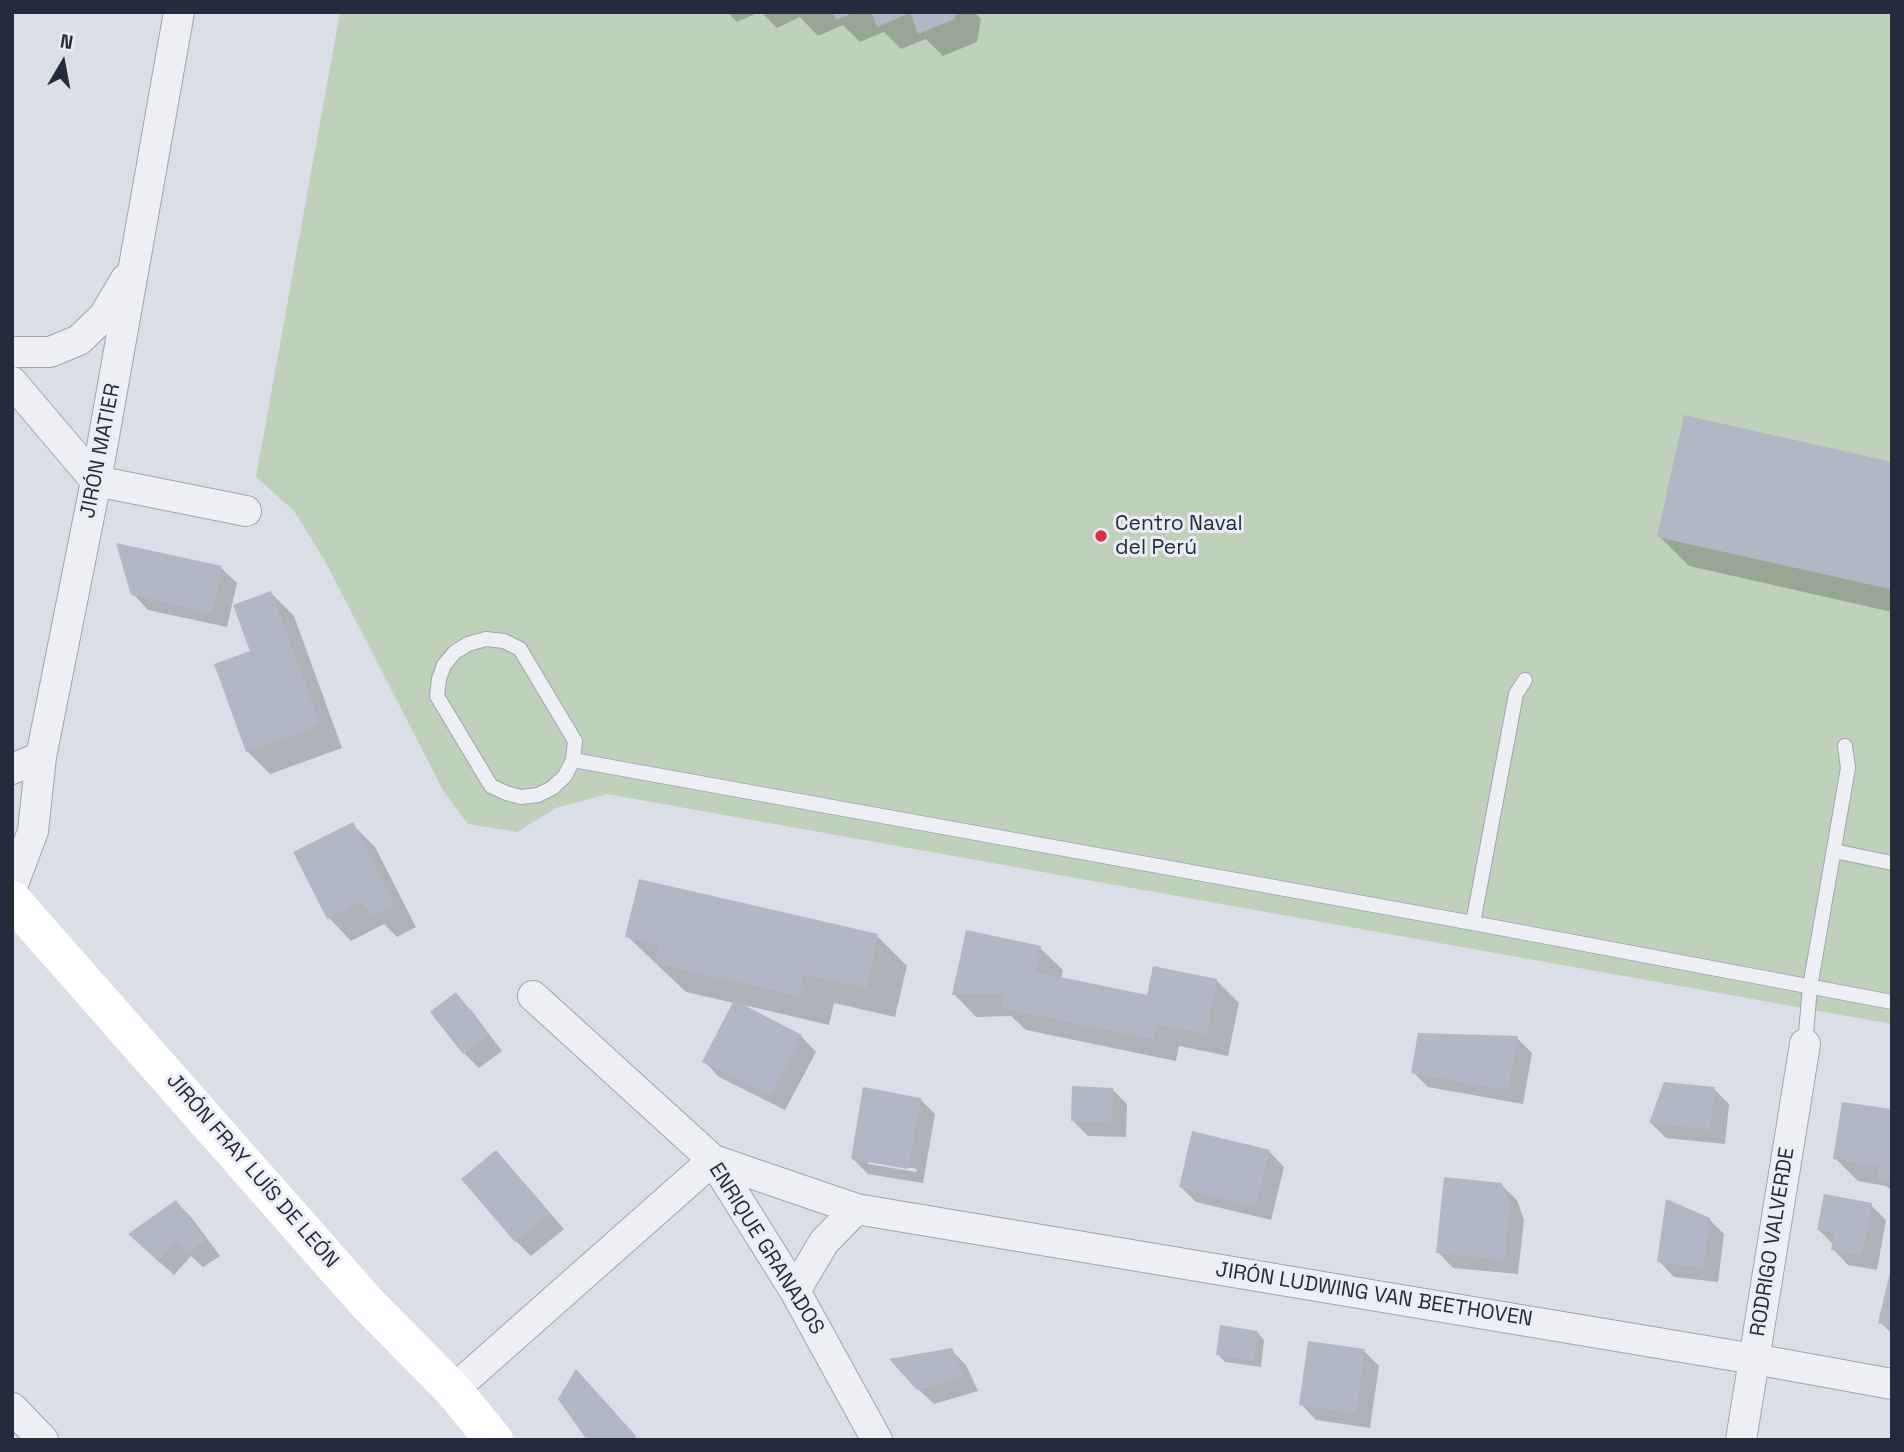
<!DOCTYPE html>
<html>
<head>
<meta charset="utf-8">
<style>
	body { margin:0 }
	#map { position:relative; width:1904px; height:1452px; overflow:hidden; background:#dadee6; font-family:"Space Grotesk",sans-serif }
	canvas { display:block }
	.frame { position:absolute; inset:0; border:14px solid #242b3d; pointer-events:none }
	.north { position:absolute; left:28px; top:28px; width:70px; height:70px; -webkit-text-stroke:5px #eaedf4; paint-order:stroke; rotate:10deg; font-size:19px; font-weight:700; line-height:28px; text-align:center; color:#242b3d }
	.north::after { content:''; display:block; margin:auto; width:24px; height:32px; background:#242b3d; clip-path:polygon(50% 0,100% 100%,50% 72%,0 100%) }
</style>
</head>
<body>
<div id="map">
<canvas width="1904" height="1452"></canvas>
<div class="frame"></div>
<div class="north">N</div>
</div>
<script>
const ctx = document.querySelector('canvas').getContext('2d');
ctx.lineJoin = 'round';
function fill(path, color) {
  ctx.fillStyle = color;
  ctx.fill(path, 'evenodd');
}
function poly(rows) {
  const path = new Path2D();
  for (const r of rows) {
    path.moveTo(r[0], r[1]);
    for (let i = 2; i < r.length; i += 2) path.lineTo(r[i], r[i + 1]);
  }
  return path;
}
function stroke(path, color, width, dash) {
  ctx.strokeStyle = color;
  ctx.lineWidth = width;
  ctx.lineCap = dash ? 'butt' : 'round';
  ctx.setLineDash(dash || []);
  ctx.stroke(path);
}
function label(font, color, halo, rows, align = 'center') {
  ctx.font = font + ' "Space Grotesk",sans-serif';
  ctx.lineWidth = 6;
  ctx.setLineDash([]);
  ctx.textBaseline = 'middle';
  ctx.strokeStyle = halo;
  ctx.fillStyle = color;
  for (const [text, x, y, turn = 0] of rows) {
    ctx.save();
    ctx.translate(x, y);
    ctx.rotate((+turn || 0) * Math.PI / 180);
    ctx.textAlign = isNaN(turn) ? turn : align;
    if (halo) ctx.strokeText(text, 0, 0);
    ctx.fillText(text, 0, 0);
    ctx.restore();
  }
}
const green = poly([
	[340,12,1892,12,1892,1024,607,794,556,808,517,832,468,824,444,792,325,561,294,511,256,477]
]);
const shadow = poly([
	[727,12,760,12,737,22],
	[761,12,974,12,981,19,977,42,943,56,926,39,901,49,884,32,860,42,843,25,818,36,800,17,777,28],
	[1892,464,1892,612,1689,566,1659,536],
	[221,568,237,583,227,627,148,610,133,594],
	[271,593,294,616,342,748,270,774,247,751,252,652],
	[352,824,375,847,416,927,397,937,384,924,351,941,329,918],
	[627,936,877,936,907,966,895,1017,834,1003,829,1025,744,1005,801,1036,816,1052,785,1110,719,1077,704,1061,734,1003,686,992],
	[1040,948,1063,970,1061,979,1148,997,1216,980,1239,1003,1228,1056,1179,1046,1176,1061,1026,1030,1011,1016,976,1017,954,994],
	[455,995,471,1010,502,1051,479,1068,464,1053,432,1012],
	[1517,1038,1532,1053,1523,1104,1428,1087,1413,1072],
	[1112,1089,1127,1104,1126,1137,1088,1136,1072,1120],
	[1714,1089,1729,1104,1725,1144,1666,1138,1651,1123],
	[920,1099,935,1114,923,1183,868,1174,853,1159],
	[868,1160,917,1169,916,1172,868,1164],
	[1892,1111,1892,1191,1886,1186,1858,1181,1835,1158],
	[1269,1151,1284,1167,1271,1220,1196,1202,1181,1187],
	[511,1168,564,1229,531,1256,516,1241],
	[1501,1185,1517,1200,1524,1220,1518,1274,1453,1268,1438,1252],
	[176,1202,191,1217,220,1256,203,1267,191,1256,174,1275,145,1249],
	[1871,1205,1886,1220,1877,1270,1848,1265,1833,1249,1834,1245,1819,1230],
	[1709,1219,1724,1234,1718,1282,1674,1277,1659,1261],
	[1892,1272,1892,1334,1880,1322],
	[1257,1332,1264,1340,1261,1367,1225,1362,1218,1354],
	[951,1350,966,1365,978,1391,934,1404,918,1389],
	[1364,1351,1379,1366,1370,1428,1316,1420,1301,1404]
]);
const building = poly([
	[833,12,855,12,836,20],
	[871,12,956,12,955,19,918,34,910,13,877,27],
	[1684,415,1892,462,1892,582,1890,589,1657,537],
	[116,543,222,566,212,613,131,595],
	[271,591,320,725,246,752,214,664,250,651,233,605],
	[353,822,394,904,373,915,360,902,327,919,293,852],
	[639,879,878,934,866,988,804,974,799,996,655,963,659,945,625,937],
	[966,930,1041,946,1036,972,1147,995,1153,966,1217,979,1206,1034,1156,1024,1153,1039,1001,1008,1004,993,952,995],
	[456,992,489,1035,463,1054,430,1012],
	[734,1000,802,1035,770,1096,702,1062],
	[1418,1033,1518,1036,1508,1090,1411,1073],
	[1664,1082,1715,1087,1710,1130,1649,1123],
	[1072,1086,1113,1088,1111,1123,1071,1121],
	[863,1087,921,1098,908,1169,851,1159],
	[1842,1102,1892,1109,1892,1181,1877,1179,1879,1166,1833,1159],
	[1192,1131,1270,1150,1256,1206,1179,1187],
	[496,1150,550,1213,515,1242,461,1179],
	[1444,1177,1502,1183,1510,1204,1504,1260,1436,1253],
	[1824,1194,1872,1203,1862,1255,1831,1250,1834,1233,1817,1230],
	[1666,1199,1710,1218,1703,1268,1657,1262],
	[176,1200,206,1240,187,1253,177,1240,158,1261,128,1234],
	[1891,1268,1892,1269,1892,1326,1878,1323],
	[1220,1325,1258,1331,1254,1361,1216,1355],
	[1308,1341,1365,1349,1356,1413,1299,1405],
	[952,1348,964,1376,917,1390,889,1359],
	[576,1369,637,1437,628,1440,587,1440,558,1399]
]);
const lane = poly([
	[486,639,504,641,520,649,575,741,573,760,565,776,552,788,538,795,521,797,506,793,491,786,437,696,439,679,444,665,455,652,468,644,486,639],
	[573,760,1473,923,1892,1002],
	[1834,851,1892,863],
	[1473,923,1516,694,1525,680],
	[1805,1044,1810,987,1848,768,1845,746]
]);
const street = poly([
	[12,352,50,352,79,340,104,316,126,279],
	[12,382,96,481,246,511],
	[12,769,41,757],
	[12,887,33,831,41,757,96,481,179,12],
	[533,996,713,1160,795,1291,877,1440],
	[795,1291,824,1242,856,1209],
	[453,1390,713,1160,856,1209,1754,1359,1892,1384],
	[12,1408,43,1440],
	[1741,1440,1805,1044]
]);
const secondary = poly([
	[12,900,367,1303,453,1390,494,1440]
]);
const markers = [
	[1101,536,7,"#d83342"]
];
const streetNames = [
	["JIRÓN MATIER",101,451,-79],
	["JIRÓN FRAY LUÍS DE LEÓN",252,1171,49],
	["RODRIGO VALVERDE",1773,1242,-81],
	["ENRIQUE GRANADOS",766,1249,58],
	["JIRÓN LUDWING VAN BEETHOVEN",1374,1295,9]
];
const poiNames = [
	["Centro Naval",1115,524],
	["del Perú",1115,548]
];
fill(green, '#bfd1bb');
fill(shadow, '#0003');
fill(building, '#b1b7c4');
stroke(lane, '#a0a5b0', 16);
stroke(street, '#a0a5b0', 32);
stroke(lane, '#edeff5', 14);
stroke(street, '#edeff5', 30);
stroke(secondary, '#fff', 38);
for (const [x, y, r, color] of markers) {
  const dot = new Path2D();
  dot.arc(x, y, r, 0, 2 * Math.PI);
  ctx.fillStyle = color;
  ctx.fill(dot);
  stroke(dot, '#eaedf4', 2.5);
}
label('21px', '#242b3d', '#eaedf4', streetNames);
label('21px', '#242b3d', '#eaedf4', poiNames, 'left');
</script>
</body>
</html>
